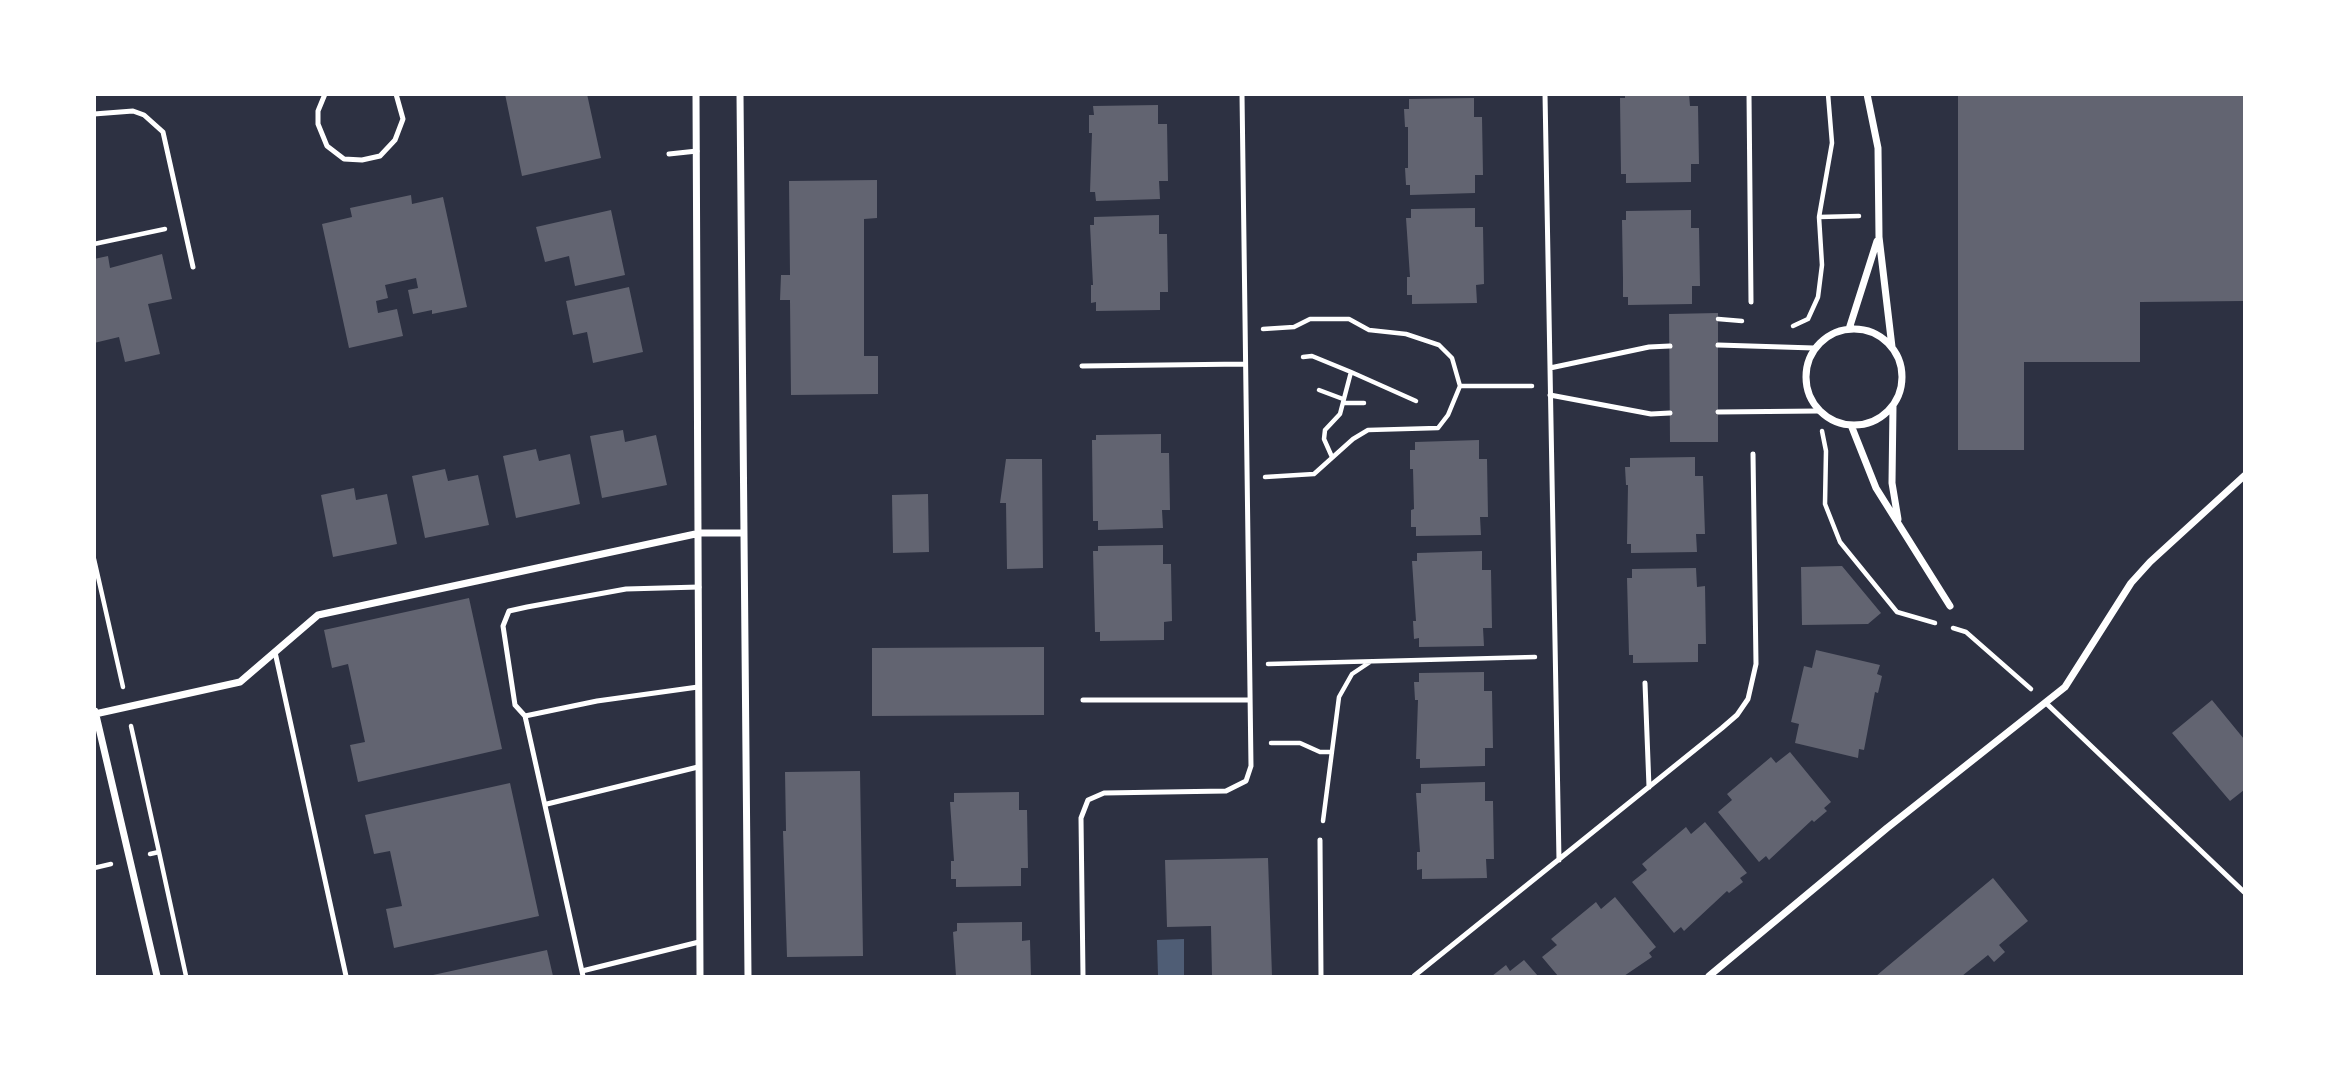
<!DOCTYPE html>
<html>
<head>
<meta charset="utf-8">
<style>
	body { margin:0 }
	#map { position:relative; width:2339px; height:1071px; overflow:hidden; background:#2d3142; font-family:Montserrat,sans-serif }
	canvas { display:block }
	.frame { position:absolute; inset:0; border:96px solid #fff; pointer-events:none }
</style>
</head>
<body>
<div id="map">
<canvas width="2339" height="1071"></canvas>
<div class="frame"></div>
</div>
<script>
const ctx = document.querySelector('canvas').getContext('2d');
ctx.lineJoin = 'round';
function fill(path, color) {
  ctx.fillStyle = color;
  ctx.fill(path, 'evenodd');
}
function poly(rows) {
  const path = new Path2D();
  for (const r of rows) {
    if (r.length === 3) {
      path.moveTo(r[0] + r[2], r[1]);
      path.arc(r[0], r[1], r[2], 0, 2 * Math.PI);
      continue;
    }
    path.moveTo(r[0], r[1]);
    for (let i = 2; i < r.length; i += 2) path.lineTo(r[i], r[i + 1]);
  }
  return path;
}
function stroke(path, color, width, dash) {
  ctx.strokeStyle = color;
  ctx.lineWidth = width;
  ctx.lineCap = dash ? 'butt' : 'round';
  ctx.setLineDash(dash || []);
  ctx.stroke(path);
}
const water = poly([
	[1184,939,1184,976,1158,976,1157,940]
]);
const building = poly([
	[505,94,587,94,601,158,522,176],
	[1625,94,1689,94,1690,106,1698,106,1699,164,1691,164,1691,182,1626,183,1626,174,1621,174,1620,98,1625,98],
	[1958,94,2244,94,2244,301,2140,302,2140,362,2024,362,2024,450,1958,450],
	[1474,98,1474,117,1482,117,1483,175,1475,175,1475,193,1410,195,1410,185,1406,185,1405,168,1408,168,1408,127,1405,127,1404,109,1409,109,1409,99],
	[1158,105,1158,124,1167,124,1168,181,1159,181,1160,199,1096,201,1095,192,1090,192,1092,133,1089,133,1089,115,1094,115,1093,106],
	[877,180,877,218,864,219,864,356,878,356,878,394,791,395,790,300,780,300,781,275,790,275,789,181],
	[411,195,412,204,443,197,467,307,432,314,432,310,413,314,408,290,418,288,416,278,385,285,388,298,376,301,378,313,397,309,403,336,349,348,322,224,352,217,350,208],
	[1475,208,1475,227,1483,227,1484,284,1476,285,1477,303,1412,304,1412,295,1407,295,1407,277,1410,277,1406,218,1411,218,1411,209],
	[611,210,625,275,575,286,569,256,545,262,536,227],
	[1691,210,1691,228,1699,228,1700,286,1692,286,1692,304,1628,305,1628,297,1623,297,1623,279,1622,220,1626,220,1626,211],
	[1159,215,1159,234,1167,234,1168,292,1160,292,1160,310,1096,311,1096,302,1091,303,1091,285,1093,285,1090,225,1094,225,1094,217],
	[162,254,172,299,148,304,160,354,125,362,119,337,94,343,94,259,108,256,110,268],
	[629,287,643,352,593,363,587,332,573,335,566,301],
	[1718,313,1718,442,1670,442,1669,314],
	[623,430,625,442,656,435,667,485,602,498,590,436],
	[1161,434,1161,453,1169,453,1170,510,1162,510,1163,528,1098,530,1098,521,1093,521,1092,440,1096,440,1096,435],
	[1479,440,1479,459,1487,459,1488,517,1480,517,1481,535,1416,536,1416,527,1411,527,1411,510,1414,509,1413,469,1410,469,1410,450,1415,450,1415,442],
	[536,449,539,461,570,454,580,504,516,518,503,456],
	[1695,457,1695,476,1703,476,1705,534,1696,534,1697,552,1631,553,1631,544,1627,544,1628,485,1626,485,1625,467,1630,467,1630,458],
	[1006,459,1042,459,1043,568,1007,569,1006,503,1000,503],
	[445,469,448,481,478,475,489,525,425,538,412,476],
	[354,488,356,500,387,494,397,544,333,557,321,495],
	[928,494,929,552,893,553,892,495],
	[1163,545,1163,564,1171,564,1172,621,1164,622,1164,640,1100,641,1100,632,1095,632,1093,551,1098,551,1098,546],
	[1482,551,1482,570,1491,570,1492,628,1483,628,1484,646,1419,647,1419,638,1414,639,1413,621,1416,621,1412,561,1417,561,1417,553],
	[1842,566,1881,613,1868,624,1802,625,1801,567],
	[1696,568,1697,587,1705,586,1706,644,1698,644,1698,662,1633,663,1633,655,1629,655,1627,578,1632,578,1632,569],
	[469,598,502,749,358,782,350,745,365,742,348,664,332,668,324,630],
	[1044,647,1044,715,872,716,872,648],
	[1816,650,1880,665,1877,674,1882,676,1878,693,1875,692,1864,750,1859,749,1858,758,1795,743,1799,724,1791,722,1804,666,1812,668],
	[1484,672,1484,691,1492,691,1493,748,1485,748,1485,766,1420,768,1420,759,1416,759,1418,700,1415,700,1414,682,1419,682,1419,673],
	[2212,700,2244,739,2244,790,2230,801,2172,733],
	[1790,752,1831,802,1824,808,1827,811,1814,822,1812,820,1769,860,1766,856,1759,862,1718,812,1732,800,1727,794,1771,757,1776,763],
	[860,771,863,956,787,957,783,831,786,831,785,772],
	[1485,782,1485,801,1493,801,1494,859,1486,859,1487,878,1422,879,1422,869,1417,870,1417,852,1420,852,1416,793,1421,793,1421,784],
	[510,783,539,916,394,948,386,909,402,906,390,851,374,854,365,815],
	[1019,792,1019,810,1027,810,1028,868,1021,868,1021,886,956,887,956,879,951,879,951,861,954,861,950,802,954,802,954,793],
	[1705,822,1747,873,1740,878,1743,882,1729,893,1727,891,1684,931,1681,927,1674,933,1632,882,1647,870,1642,864,1686,827,1691,834],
	[1268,858,1272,976,1212,976,1211,926,1167,927,1165,860],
	[1993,878,2028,921,1999,945,2005,952,1994,962,1988,955,1962,976,1876,976],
	[1615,897,1656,947,1649,953,1652,957,1624,976,1558,976,1542,957,1557,945,1551,939,1596,902,1601,909],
	[1022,922,1022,941,1030,940,1031,976,956,976,953,932,957,931,957,923],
	[547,950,553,976,433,976,433,975],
	[1524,960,1538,976,1492,976,1506,965,1510,971]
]);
const path = poly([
	[1828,94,1832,143,1819,217,1859,216],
	[94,244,165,229],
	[1718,319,1742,321],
	[1793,326,1808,319,1818,297,1822,265,1819,217],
	[1263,329,1294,327,1310,319,1349,319,1369,330,1406,334,1439,345,1452,358,1460,386,1532,386],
	[1303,357,1312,356,1351,372,1340,414,1325,430,1324,439,1332,457],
	[1351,372,1416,401],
	[1319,390,1343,399],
	[1343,403,1364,403],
	[1822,431,1826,451,1825,504,1840,542,1897,612,1935,623],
	[1265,477,1314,474,1353,439,1368,430,1438,428,1448,415,1460,386],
	[94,559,123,687],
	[1953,628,1966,632,2031,689],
	[1268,664,1535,657],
	[131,726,159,852,150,854],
	[1271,743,1300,743,1320,752,1332,752],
	[1323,821,1339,697,1352,674,1370,662],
	[159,852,186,976],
	[94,868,111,864]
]);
const service = poly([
	[325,94,318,111,318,124,327,146,344,159,362,160,380,156,395,140,403,119,396,94],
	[1545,94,1559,860],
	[1749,94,1751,302],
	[94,114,133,111,144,115,163,132,193,267],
	[669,154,697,151],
	[1718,345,1814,348],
	[1082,366,1245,364],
	[1550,368,1649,347,1670,346],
	[1550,395,1651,414,1670,413],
	[1718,412,1818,411],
	[275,652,346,976],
	[1645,683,1649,787],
	[698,687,597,701,525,716,515,705,503,626,509,611,527,607,626,589,699,587],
	[1083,700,1250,700],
	[2047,704,2244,892],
	[525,716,583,976],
	[547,804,698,767],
	[1320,840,1321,976],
	[582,971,699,942],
	[1083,976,1081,818,1088,800,1104,793,1226,791,1246,781,1251,766,1242,94],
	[1414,976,1722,728,1737,715,1748,699,1756,664,1753,454]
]);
const minor = poly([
	[696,94,700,976],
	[740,94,748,976],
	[1867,94,1878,148,1879,237,1892,347],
	[1849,329,1877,241],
	[1854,377,48],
	[1893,406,1892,483,1898,519],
	[1851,425,1876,488,1950,606],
	[95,711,157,976],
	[95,714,240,682,318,615,700,533,744,533],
	[1709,976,1887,828,2065,687,2131,583,2150,562,2244,476]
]);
fill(water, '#4f5d75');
fill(building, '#626471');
stroke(path, '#fff', 4.5);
stroke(service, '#fff', 5);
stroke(minor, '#fff', 7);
</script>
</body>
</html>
